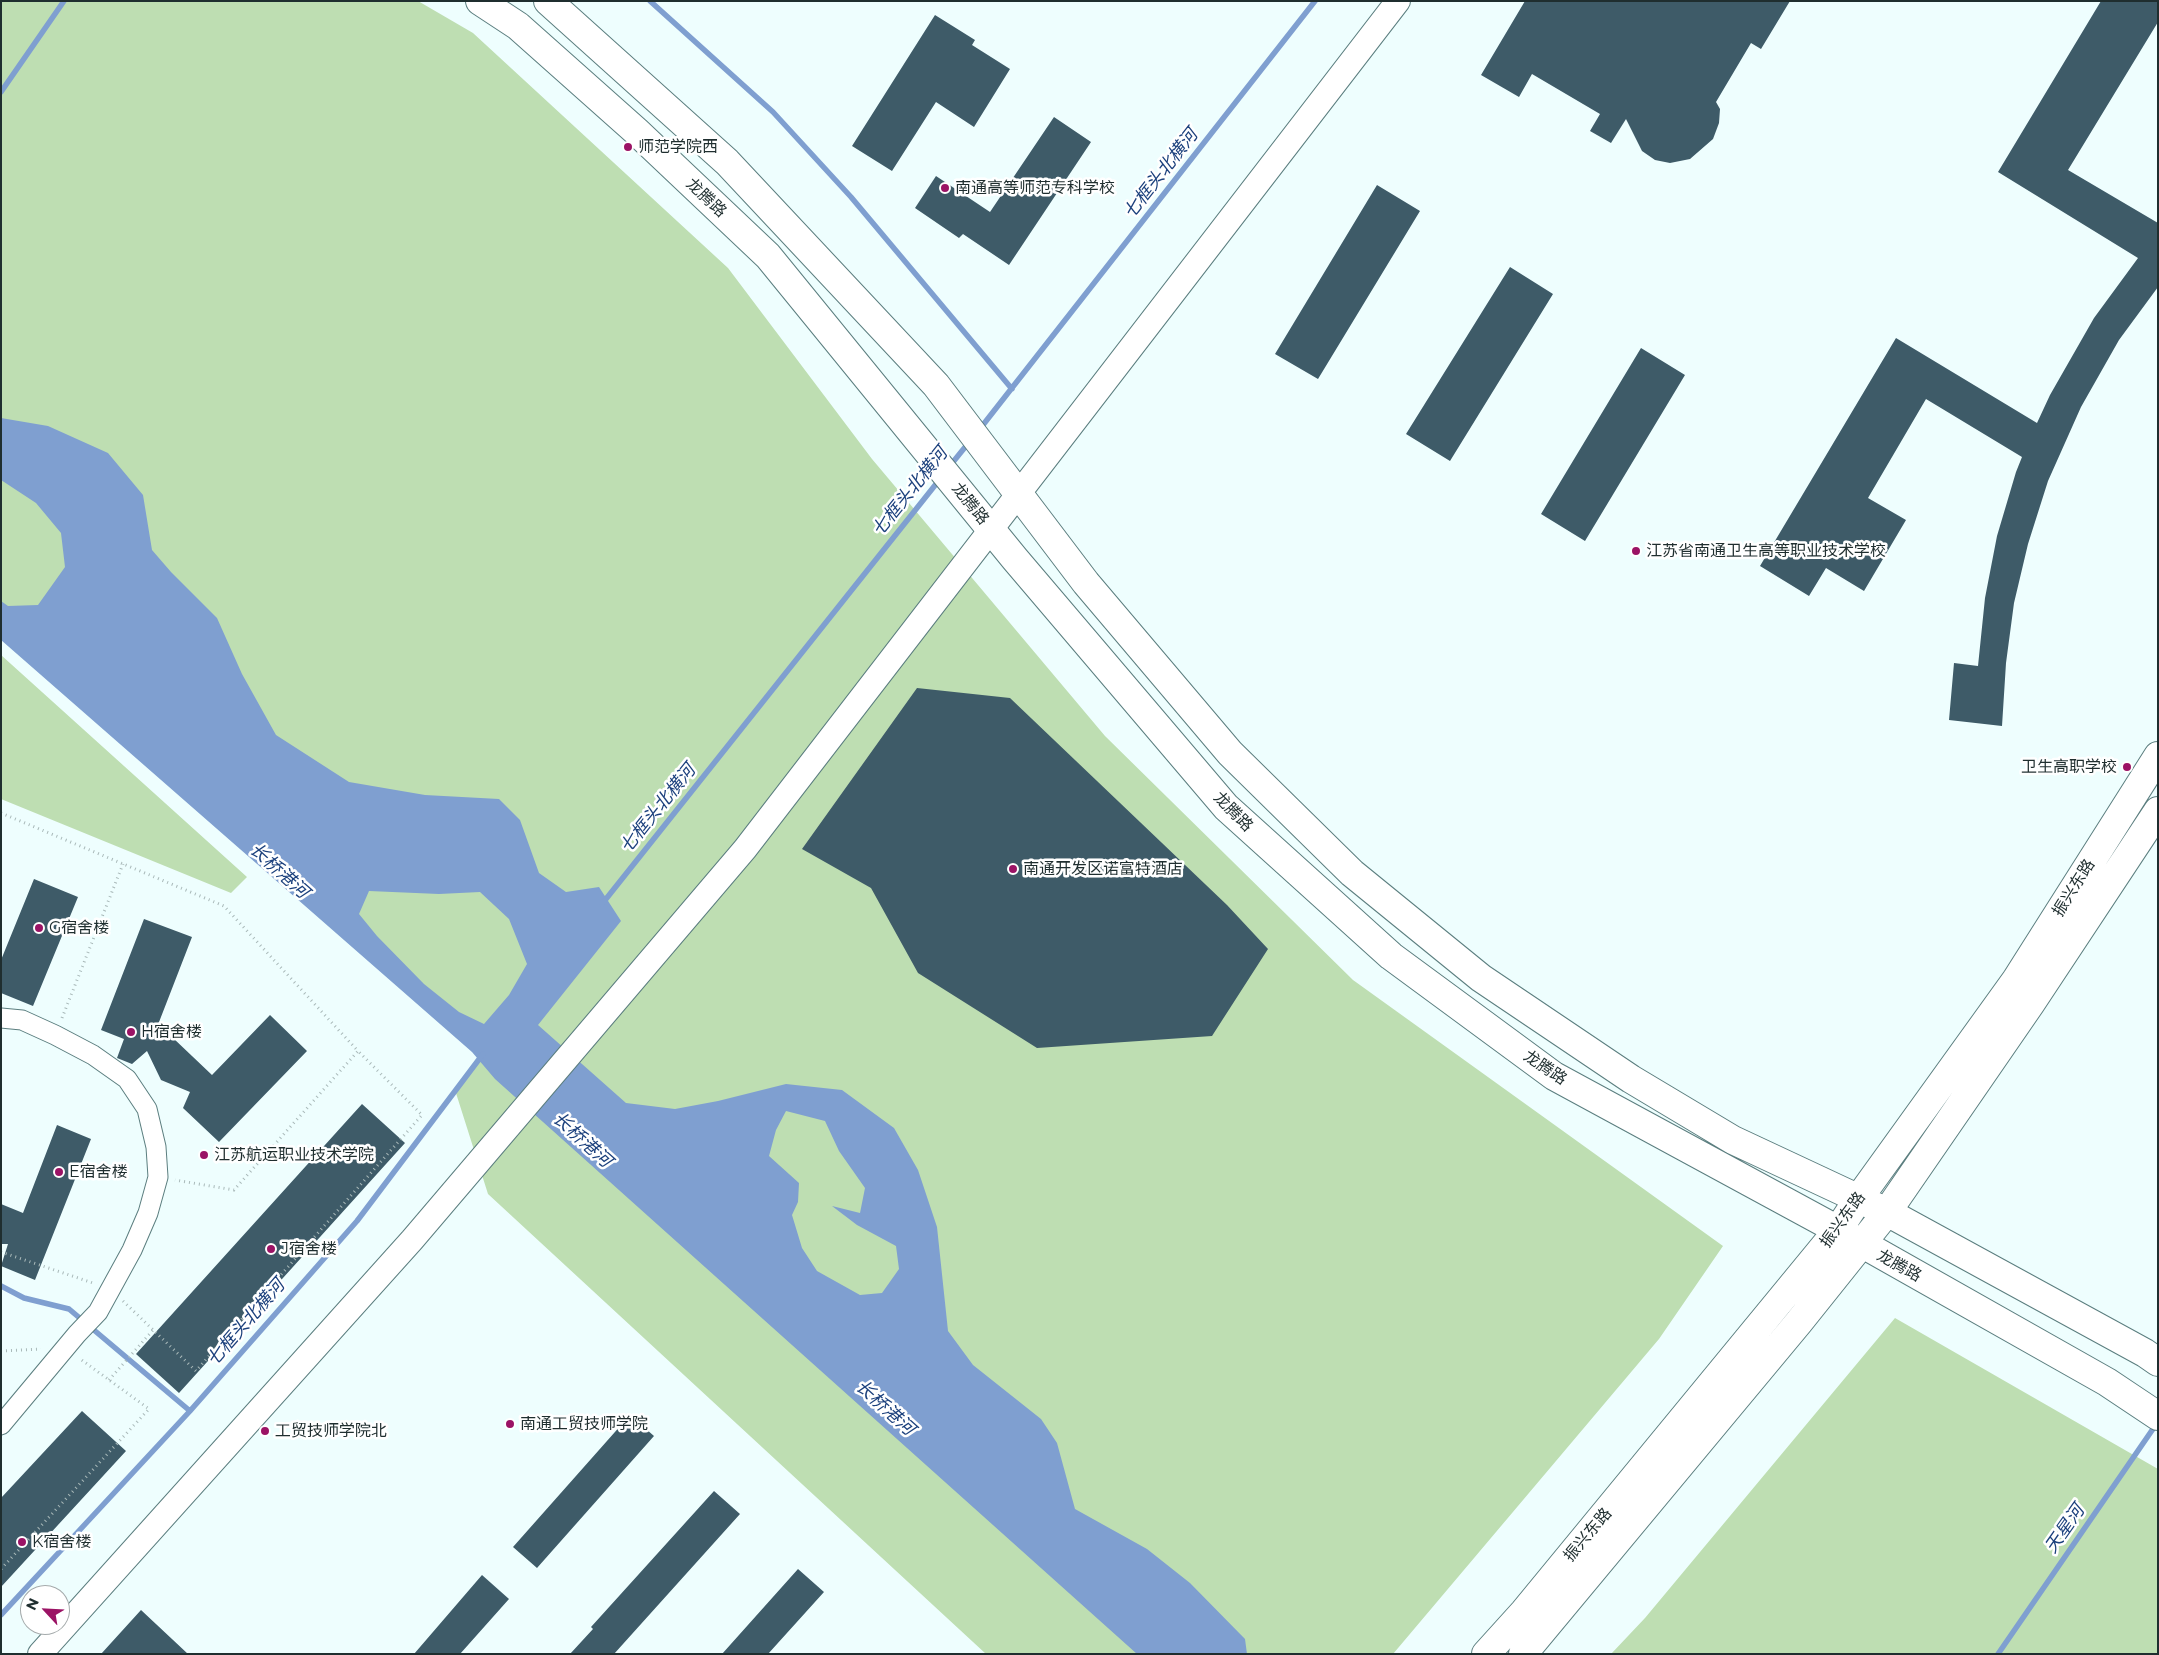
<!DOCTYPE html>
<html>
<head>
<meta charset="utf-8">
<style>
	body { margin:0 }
	#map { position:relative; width:2159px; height:1655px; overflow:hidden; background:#eefefe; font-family:Montserrat,sans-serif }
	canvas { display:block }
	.frame { position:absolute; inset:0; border:2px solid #1f2e2f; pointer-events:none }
	.north { position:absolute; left:20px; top:1585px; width:50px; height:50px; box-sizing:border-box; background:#fff; border:1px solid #a5abac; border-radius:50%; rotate:295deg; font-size:14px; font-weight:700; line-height:20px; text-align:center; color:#1f2e2f }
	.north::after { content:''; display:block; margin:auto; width:18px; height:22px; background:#9b1365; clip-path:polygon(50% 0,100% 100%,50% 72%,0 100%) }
</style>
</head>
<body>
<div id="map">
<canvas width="2159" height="1655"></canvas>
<div class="frame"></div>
<div class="north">N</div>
</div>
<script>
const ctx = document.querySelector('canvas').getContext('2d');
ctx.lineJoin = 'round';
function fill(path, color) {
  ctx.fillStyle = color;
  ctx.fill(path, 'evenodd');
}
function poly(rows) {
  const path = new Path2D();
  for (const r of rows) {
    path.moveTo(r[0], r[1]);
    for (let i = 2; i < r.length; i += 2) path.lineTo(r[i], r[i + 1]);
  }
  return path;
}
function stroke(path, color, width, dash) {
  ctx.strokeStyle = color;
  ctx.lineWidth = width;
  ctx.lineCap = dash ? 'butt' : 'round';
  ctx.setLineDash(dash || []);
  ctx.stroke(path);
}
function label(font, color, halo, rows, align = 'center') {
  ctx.font = font + ' Montserrat,"Noto Sans SC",sans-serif';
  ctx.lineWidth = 5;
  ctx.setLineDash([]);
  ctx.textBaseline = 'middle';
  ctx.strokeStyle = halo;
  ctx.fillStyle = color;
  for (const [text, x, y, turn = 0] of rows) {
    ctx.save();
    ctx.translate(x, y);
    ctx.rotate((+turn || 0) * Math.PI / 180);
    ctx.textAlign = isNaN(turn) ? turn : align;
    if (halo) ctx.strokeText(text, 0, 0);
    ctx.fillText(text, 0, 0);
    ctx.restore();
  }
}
const green = poly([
	[1,1,418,1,473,33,728,268,872,459,1105,736,1353,980,1723,1246,1659,1339,1393,1654,986,1654,488,1194,455,1090,482,1054,1,626],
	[1,655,247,877,231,893,1,799],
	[1895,1318,2158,1469,2158,1654,1611,1654,1645,1618]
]);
const water = poly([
	[1,418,48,426,108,453,143,495,152,550,171,572,217,618,242,674,276,735,349,782,425,795,499,799,520,820,539,873,566,892,599,887,621,921,538,1025,626,1103,675,1109,718,1101,786,1084,842,1090,894,1128,918,1170,937,1227,948,1331,973,1365,1041,1419,1057,1443,1075,1509,1147,1549,1190,1583,1245,1639,1247,1654,1137,1654,495,1079,472,1052,1,640,1,601,8,606,38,605,65,567,61,533,36,503,1,480],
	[369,891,439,894,480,892,509,919,527,964,509,995,484,1024,459,1012,424,984,377,936,359,914],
	[786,1111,825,1121,839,1151,865,1188,860,1213,832,1206,857,1225,896,1246,899,1269,882,1293,860,1295,817,1271,802,1248,792,1215,798,1202,799,1183,769,1156,776,1130]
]);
const stream = poly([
	[650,1,773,112,851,197,1012,389],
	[1,92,64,1],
	[979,430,1315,1],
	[949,467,970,441],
	[602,904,940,479],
	[1,1286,24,1298,69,1309,190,1411],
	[1,1615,190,1411,357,1221,483,1054],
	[1998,1654,2157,1423]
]);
const building = poly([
	[1525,1,1790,1,1761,49,1751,43,1716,102,1720,109,1719,123,1713,139,1690,159,1670,163,1655,160,1642,151,1626,119,1611,143,1590,131,1600,114,1532,74,1519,97,1481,75],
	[2101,1,2158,1,2158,22,2068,170,2158,223,2158,287,2119,340,2081,407,2048,481,2028,544,2014,603,2006,663,2002,726,1949,720,1954,663,1978,666,1985,598,1997,536,2016,472,2022,457,1926,399,1868,498,1906,520,1864,591,1826,568,1809,596,1760,566,1896,338,2037,423,2050,395,2094,318,2138,258,1998,172],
	[935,15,975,40,972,45,1010,69,974,127,936,102,892,171,852,146],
	[1054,117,1091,142,1009,265,963,234,959,238,915,208,936,176,990,212],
	[1377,185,1420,211,1318,379,1275,354],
	[1510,267,1553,294,1450,461,1406,434],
	[1641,348,1685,375,1585,541,1541,514],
	[917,688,1010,698,1227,905,1268,949,1212,1036,1037,1048,918,973,871,888,802,849],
	[34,879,78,897,33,1006,1,993,1,960],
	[144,919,192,937,154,1035,172,1037,212,1075,270,1015,307,1051,219,1142,183,1108,190,1092,161,1080,147,1051,132,1064,117,1058,124,1039,101,1030],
	[362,1104,405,1143,179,1393,136,1354],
	[57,1125,91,1139,35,1280,1,1266,8,1244,1,1244,1,1204,23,1213],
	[82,1411,126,1451,1,1587,1,1498],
	[630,1415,654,1436,537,1568,513,1547],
	[714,1491,740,1514,614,1654,570,1654,593,1629,591,1627],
	[798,1569,824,1592,768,1654,722,1654],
	[482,1575,509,1599,460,1654,414,1654],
	[141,1610,188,1654,101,1654]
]);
const path = poly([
	[1,813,224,906,358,1051,234,1190,175,1180],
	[62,1018,123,864],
	[1,1252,93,1283],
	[123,1301,196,1371,422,1115,358,1051],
	[1,1351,41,1349],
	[109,1380,153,1330],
	[1,1569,149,1409,79,1358]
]);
const minor = poly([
	[1,1018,22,1020,55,1035,93,1055,127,1079,147,1109,156,1147,158,1177,148,1213,132,1250,98,1312,77,1334,1,1425]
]);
const tertiary = poly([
	[40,1654,412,1240,745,849,1398,1]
]);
const secondary = poly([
	[480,1,518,26,636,131,768,256,1015,559,1226,807,1391,956,1554,1076,1838,1230,2107,1382,2158,1416],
	[548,1,727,162,936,385,1086,583,1230,753,1352,873,1481,978,1631,1079,1733,1140,1887,1212,2145,1353,2158,1362],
	[1486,1654,1524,1612,1838,1230,1859,1198,2016,980,2158,756],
	[1523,1654,1799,1322,1887,1212,2031,1003,2158,811]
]);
const markers = [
	[628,147,5,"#9b1365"],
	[945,188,5,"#9b1365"],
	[1636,551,5,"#9b1365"],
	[2127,767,5,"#9b1365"],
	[1013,869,5,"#9b1365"],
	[39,928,5,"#9b1365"],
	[131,1032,5,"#9b1365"],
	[204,1155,5,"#9b1365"],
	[59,1172,5,"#9b1365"],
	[271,1249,5,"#9b1365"],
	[510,1424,5,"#9b1365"],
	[265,1431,5,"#9b1365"],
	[22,1542,5,"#9b1365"]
];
const poiNames = [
	["师范学院西",638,147],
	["南通高等师范专科学校",955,188],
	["江苏省南通卫生高等职业技术学校",1646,551],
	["卫生高职学校",2117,767,"right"],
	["南通开发区诺富特酒店",1023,869],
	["G宿舍楼",49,928],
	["H宿舍楼",141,1032],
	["江苏航运职业技术学院",214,1155],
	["E宿舍楼",69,1172],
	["J宿舍楼",281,1249],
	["南通工贸技师学院",520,1424],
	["工贸技师学院北",275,1431],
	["K宿舍楼",32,1542]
];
const streetNames = [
	["龙腾路",706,198,43],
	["龙腾路",970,504,51],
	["龙腾路",1233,812,45],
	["振兴东路",2074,888,-58],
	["龙腾路",1545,1068,34],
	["振兴东路",1843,1220,-54],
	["龙腾路",1899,1266,29],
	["振兴东路",1588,1535,-50]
];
const waterNames = [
	["七框头北横河",1161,174,-52],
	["七框头北横河",910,492,-51],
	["七框头北横河",658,809,-51],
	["长桥港河",279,871,42],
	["长桥港河",582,1140,42],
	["七框头北横河",246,1323,-49],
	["长桥港河",885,1408,42],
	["天星河",2065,1529,-55]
];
fill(green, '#bedeb2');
fill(water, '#7f9fd0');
stroke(stream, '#7f9fd0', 5.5);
fill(building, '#3e5b68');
stroke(minor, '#5b7e7f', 21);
stroke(tertiary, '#5b7e7f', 26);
stroke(secondary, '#5b7e7f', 30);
stroke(path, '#a9b9b9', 3, [1, 4]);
stroke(minor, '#fff', 19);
stroke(tertiary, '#fff', 24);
stroke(secondary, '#fff', 28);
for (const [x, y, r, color] of markers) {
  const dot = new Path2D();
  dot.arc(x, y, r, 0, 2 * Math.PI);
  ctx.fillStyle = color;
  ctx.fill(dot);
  stroke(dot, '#fff', 2);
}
label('16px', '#1f2e2f', '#fff', poiNames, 'left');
label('16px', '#1f2e2f', '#fff', streetNames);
label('italic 18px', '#1c417d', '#fff', waterNames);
</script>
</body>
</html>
